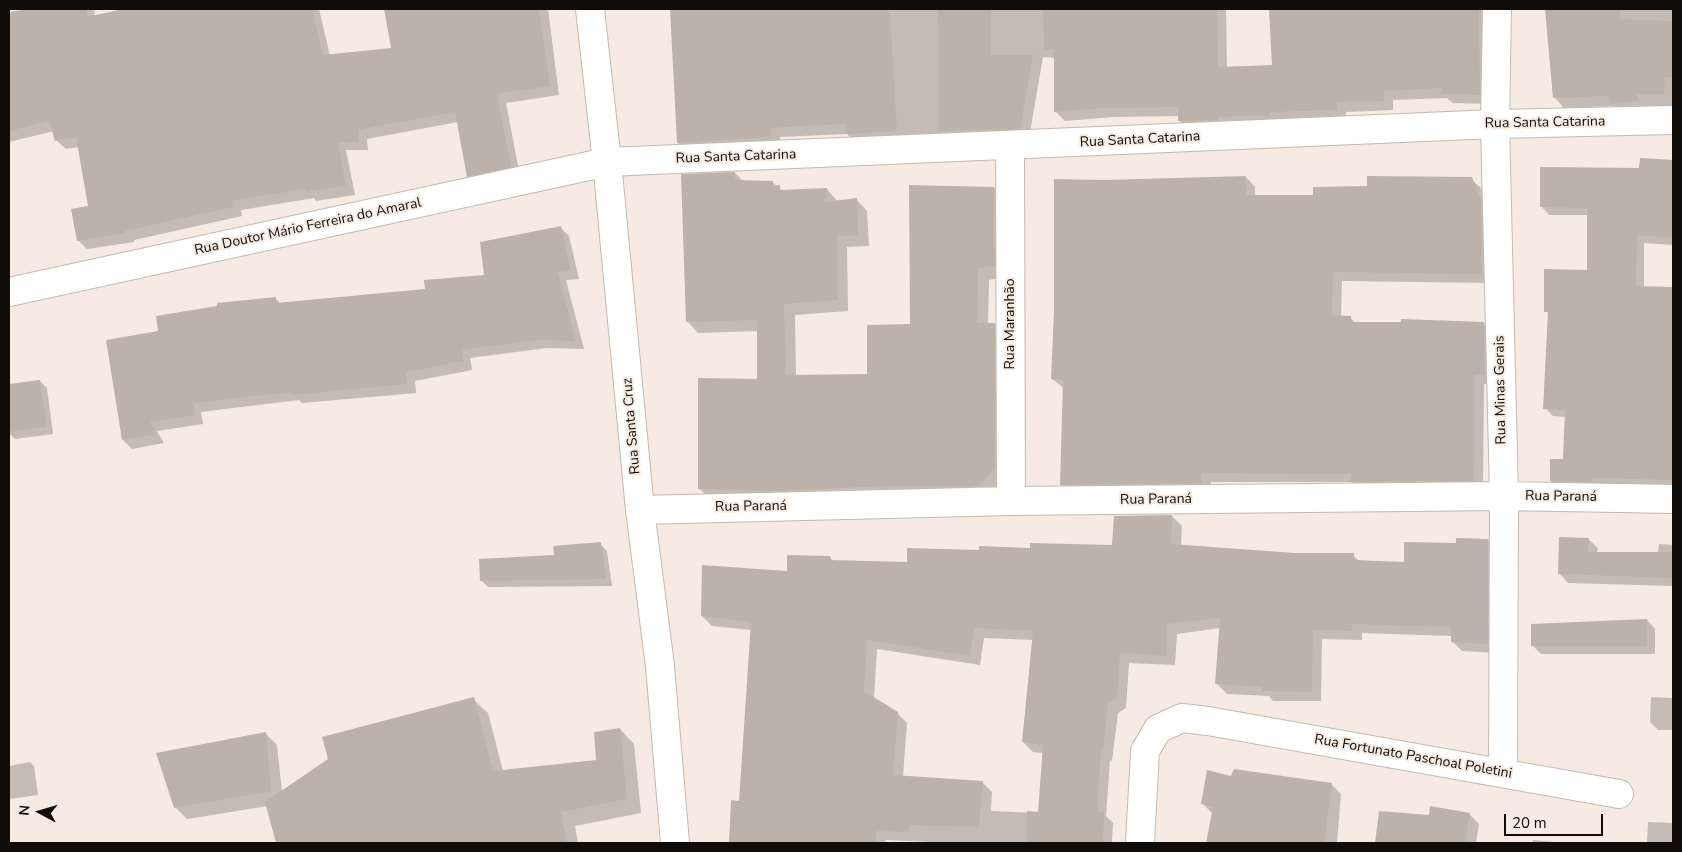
<!DOCTYPE html>
<html>
<head>
<meta charset="utf-8">
<style>
	body { margin:0 }
	#map { position:relative; width:1682px; height:852px; overflow:hidden; background:#f6eae2; font-family:"Nunito Sans",sans-serif }
	canvas { display:block }
	.frame { position:absolute; inset:0; border:10px solid #0f0c09; pointer-events:none }
	.north { position:absolute; left:15px; top:787px; width:50px; height:50px; -webkit-text-stroke:4px #f6eae2; paint-order:stroke; rotate:276deg; font-size:14px; font-weight:700; line-height:20px; text-align:center; color:#0f0c09 }
	.north::after { content:''; display:block; margin:auto; width:18px; height:22px; background:#0f0c09; clip-path:polygon(50% 0,100% 100%,50% 72%,0 100%) }
	.scale { position:absolute; left:1504px; top:814px; width:99px; height:22px; box-sizing:border-box; border:2px solid #0f0c09; border-top:0; padding-left:6px; font-size:15px; line-height:18px; white-space:nowrap; color:#0f0c09; -webkit-text-stroke:4px #f6eae2; paint-order:stroke }
</style>
</head>
<body>
<div id="map">
<canvas width="1682" height="852"></canvas>
<div class="frame"></div>
<div class="north">N</div>
<div class="scale">20 m</div>
</div>
<script>
const ctx = document.querySelector('canvas').getContext('2d');
ctx.lineJoin = 'round';
function fill(path, color) {
  ctx.fillStyle = color;
  ctx.fill(path, 'evenodd');
}
function poly(rows) {
  const path = new Path2D();
  for (const r of rows) {
    path.moveTo(r[0], r[1]);
    for (let i = 2; i < r.length; i += 2) path.lineTo(r[i], r[i + 1]);
  }
  return path;
}
function stroke(path, color, width, dash) {
  ctx.strokeStyle = color;
  ctx.lineWidth = width;
  ctx.lineCap = dash ? 'butt' : 'round';
  ctx.setLineDash(dash || []);
  ctx.stroke(path);
}
function label(font, color, halo, rows, align = 'center') {
  ctx.font = font + ' "Nunito Sans",sans-serif';
  ctx.lineWidth = 4;
  ctx.setLineDash([]);
  ctx.textBaseline = 'middle';
  ctx.strokeStyle = halo;
  ctx.fillStyle = color;
  for (const [text, x, y, turn = 0] of rows) {
    ctx.save();
    ctx.translate(x, y);
    ctx.rotate((+turn || 0) * Math.PI / 180);
    ctx.textAlign = isNaN(turn) ? turn : align;
    if (halo) ctx.strokeText(text, 0, 0);
    ctx.fillText(text, 0, 0);
    ctx.restore();
  }
}
const shadow = poly([
	[34,9,94,9,95,16,128,9,140,9,144,12,157,9,319,9,330,56,392,49,385,9,548,9,559,95,506,103,520,176,477,185,468,176,458,122,367,139,368,150,346,150,355,195,316,201,314,198,241,210,242,216,134,240,134,242,87,249,78,240,89,207,79,147,66,149,56,140,54,131,9,142,9,13],
	[671,9,1089,9,1091,47,1127,46,1126,9,1226,9,1227,68,1273,67,1271,10,1248,9,1487,9,1489,104,1453,103,1447,98,1393,100,1393,110,1346,112,1346,119,1189,130,1179,120,1179,116,1113,117,1065,121,1055,111,1056,58,1043,57,1029,138,856,143,847,134,780,137,780,147,688,152,678,143],
	[1546,9,1673,9,1673,109,1620,114,1613,106,1564,108,1554,97],
	[1641,159,1673,160,1673,245,1644,243,1644,287,1673,288,1673,488,1559,489,1551,481,1565,460,1566,417,1553,416,1545,408,1549,314,1546,311,1588,272,1588,215,1549,215,1541,206,1641,170],
	[735,173,743,181,772,182,783,191,827,189,838,202,856,199,867,211,869,246,847,247,848,311,795,315,796,376,869,375,911,325,994,188,1005,200,1005,277,989,280,988,324,994,324,1006,335,1006,480,989,497,710,499,699,488,759,380,759,331,698,333,687,321],
	[1246,177,1255,187,1255,197,1314,197,1369,187,1471,179,1481,188,1490,210,1490,283,1342,281,1341,317,1350,317,1356,324,1484,324,1493,333,1494,384,1484,384,1483,490,1361,491,1352,482,1211,482,1211,492,1070,494,1061,484,1064,388,1052,379,1105,181],
	[560,227,569,236,579,279,566,280,584,349,547,348,470,358,472,370,415,381,416,393,302,403,299,400,201,412,203,424,157,431,164,443,132,449,123,440,160,332,275,298,281,304,426,290,486,276],
	[40,381,47,388,53,434,15,439,9,433,9,385],
	[1172,516,1182,526,1181,546,1295,554,1353,555,1360,562,1405,563,1457,544,1488,540,1498,550,1497,653,1462,651,1452,641,1452,636,1362,633,1362,640,1322,639,1321,701,1273,701,1269,696,1227,694,1217,684,1220,628,1177,634,1175,665,1129,663,1126,708,1118,713,1112,761,1110,760,1106,816,1113,823,1112,843,952,843,886,840,885,843,730,843,732,802,740,802,751,630,712,626,702,616,788,572,830,558,834,561,908,563,980,551,1113,547,1115,517],
	[984,638,1034,640,1023,742,1033,752,1044,753,1039,813,991,811,992,792,982,782,903,777,907,723,897,713,874,699,877,649,980,665],
	[1588,539,1598,548,1597,553,1658,553,1659,544,1673,545,1673,586,1568,583,1559,573],
	[600,544,607,551,612,586,488,587,481,580,555,556],
	[1647,620,1655,629,1655,654,1541,654,1533,646],
	[1651,697,1673,698,1673,730,1658,730,1650,722],
	[473,699,488,713,503,771,598,761,620,729,634,744,641,813,575,826,578,843,277,843,268,806,187,819,175,807,265,733,277,745,282,792],
	[30,762,34,766,38,795,9,799,9,766],
	[1232,778,1331,784,1341,794,1337,843,1207,843,1213,814,1202,803],
	[1380,812,1430,816,1469,814,1479,824,1476,843,1377,843],
	[1648,822,1673,823,1673,843,1647,843],
	[1533,840,1565,843,1532,843]
]);
const building = poly([
	[30,9,86,9,87,17,123,9,312,9,323,55,391,48,384,9,539,9,550,86,497,94,511,167,467,177,455,112,358,130,359,142,338,142,346,186,306,192,305,189,232,201,233,207,125,231,126,233,77,241,71,209,88,206,76,137,55,141,49,121,9,131,9,12],
	[670,9,888,9,888,13,890,13,897,131,845,134,845,124,771,128,771,137,677,143],
	[1043,9,1217,9,1218,67,1272,65,1269,9,1479,9,1480,95,1442,94,1442,88,1384,91,1384,101,1337,102,1337,110,1270,112,1270,115,1218,117,1218,120,1178,121,1178,107,1103,108,1054,112,1054,50,1044,49],
	[1545,9,1620,9,1620,19,1673,21,1673,77,1665,77,1664,94,1637,94,1638,101,1609,104,1608,96,1553,98],
	[938,10,991,10,991,55,1033,55,1020,129,939,131],
	[1640,158,1673,160,1673,238,1637,235,1636,286,1673,287,1673,480,1592,478,1592,482,1550,481,1550,459,1563,459,1565,410,1543,409,1548,312,1544,312,1544,269,1587,270,1587,208,1540,207,1540,167,1639,168],
	[735,172,735,180,773,181,773,186,780,185,780,190,827,188,825,202,857,198,858,235,837,236,838,300,784,304,786,375,867,374,867,325,910,324,909,185,994,187,995,266,978,269,977,323,995,323,995,468,983,482,978,486,862,487,768,491,698,489,698,378,757,379,757,320,686,322,681,174],
	[1246,176,1246,195,1313,195,1313,187,1367,186,1367,176,1472,177,1481,200,1482,274,1333,272,1332,315,1351,316,1351,322,1401,322,1401,319,1484,322,1485,375,1475,375,1474,481,1350,482,1351,474,1202,473,1202,483,1060,485,1063,380,1051,379,1054,312,1054,179,1105,180],
	[561,226,571,271,558,272,576,341,538,340,462,350,464,361,406,372,408,384,292,395,292,392,193,403,195,415,150,422,157,434,122,440,106,340,158,331,156,316,217,306,217,303,276,297,276,303,425,289,424,280,484,275,480,242],
	[40,380,47,427,9,432,9,384],
	[1172,515,1171,544,1295,553,1354,553,1354,560,1404,562,1404,542,1456,543,1456,538,1488,539,1488,644,1451,642,1451,627,1352,624,1352,631,1313,630,1312,692,1262,691,1262,687,1215,684,1220,618,1167,624,1166,656,1120,653,1117,698,1108,703,1103,751,1101,751,1097,812,1104,812,1103,843,1027,843,1027,811,1038,812,1043,745,1022,742,1033,631,974,628,970,656,867,640,864,691,898,712,893,775,983,781,979,827,909,825,909,832,876,831,876,843,729,843,731,800,739,801,751,622,701,616,702,565,787,571,787,555,830,556,831,560,907,562,907,548,979,550,979,546,1030,548,1030,543,1112,545,1114,516],
	[1559,537,1589,538,1588,552,1673,552,1673,578,1558,574],
	[601,542,606,579,480,581,479,559,554,555,553,546],
	[1647,619,1647,646,1531,646,1531,624],
	[474,697,493,771,596,760,594,732,620,728,627,799,561,812,567,843,276,843,265,802,328,759,322,737],
	[266,732,271,791,174,808,156,753],
	[1234,769,1332,783,1324,843,1206,843,1213,807,1201,804,1207,770,1231,776],
	[1430,806,1470,813,1465,843,1375,843,1379,811,1429,815]
]);
const street = poly([
	[1497,9,1495,124,1504,496,1503,772],
	[1010,146,1011,501],
	[9,292,607,162,1495,124,1673,120],
	[640,510,1011,501,1504,496,1673,499],
	[1140,843,1145,751,1158,729,1182,718,1208,721,1619,794]
]);
const secondary = poly([
	[590,9,607,162,640,510,660,666,675,843]
]);
const streetNames = [
	["Rua Santa Catarina",1545,123,-1],
	["Rua Santa Catarina",1140,140,-3],
	["Rua Santa Catarina",736,157,-2],
	["Rua Doutor Mário Ferreira do Amaral",308,227,-12],
	["Rua Maranhão",1011,324,-90],
	["Rua Minas Gerais",1501,390,-91],
	["Rua Santa Cruz",632,426,-95],
	["Rua Paraná",1561,497,1],
	["Rua Paraná",1156,500,-1],
	["Rua Paraná",751,507,-1],
	["Rua Fortunato Paschoal Poletini",1413,757,10]
];
fill(shadow, '#0003');
fill(building, '#bdb2aa');
stroke(street, '#c4b9b1', 30);
stroke(secondary, '#c4b9b1', 30);
stroke(street, '#fff', 28);
stroke(secondary, '#fff', 28);
label('14px', '#0f0c09', '#f6eae2', streetNames);
</script>
</body>
</html>
